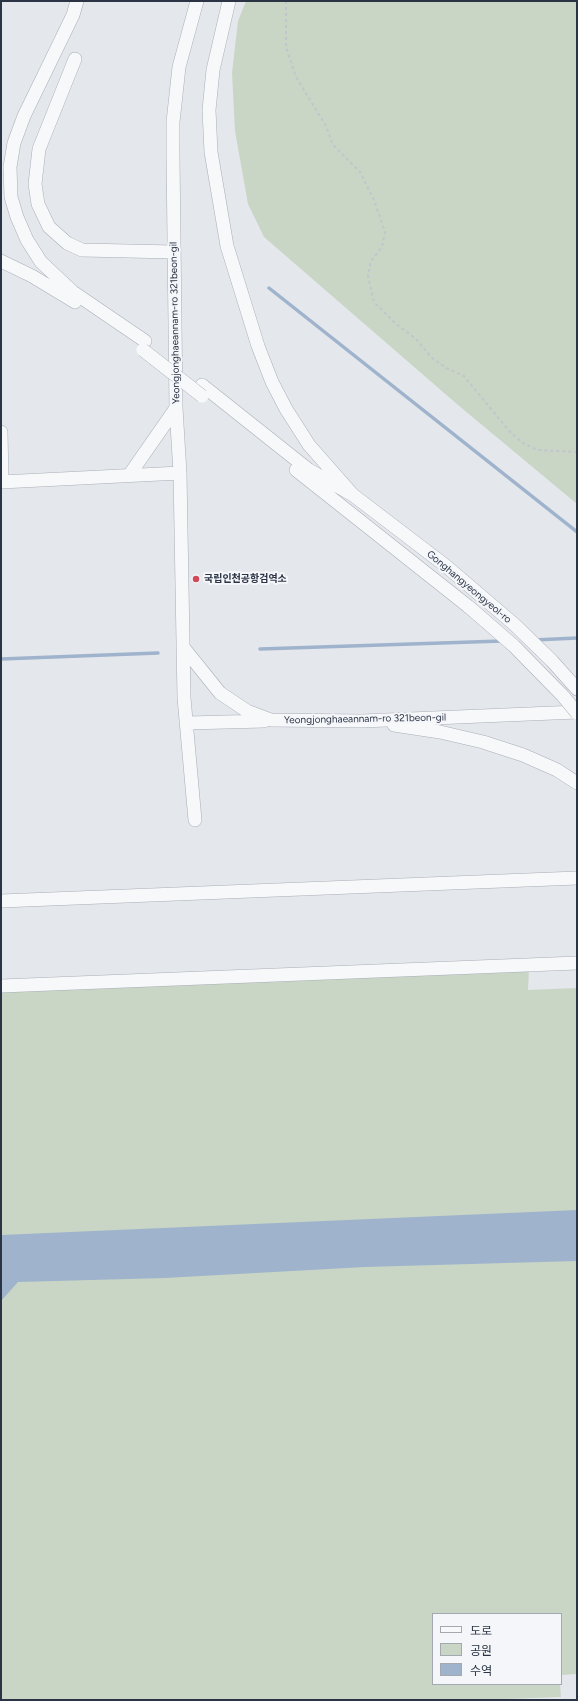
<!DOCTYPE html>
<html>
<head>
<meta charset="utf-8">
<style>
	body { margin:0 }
	#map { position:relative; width:578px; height:1701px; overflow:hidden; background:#e4e7ec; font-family:Figtree,"Noto Sans KR",sans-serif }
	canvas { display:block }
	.frame { position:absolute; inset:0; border:2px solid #2b3445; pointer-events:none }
	.legend { position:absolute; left:432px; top:1613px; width:130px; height:72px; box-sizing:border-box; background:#f4f6f9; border:1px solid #a4a8b1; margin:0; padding:5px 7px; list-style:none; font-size:12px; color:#2b3445 }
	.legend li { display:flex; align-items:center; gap:8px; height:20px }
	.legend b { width:20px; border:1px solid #a4a8b1 }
</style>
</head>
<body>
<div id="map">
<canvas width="578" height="1701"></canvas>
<div class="frame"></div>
<ul class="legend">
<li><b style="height:5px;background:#f7f8fa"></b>도로</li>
<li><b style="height:11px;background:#c9d6c5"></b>공원</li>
<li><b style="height:11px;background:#9fb4cc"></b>수역</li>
</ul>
</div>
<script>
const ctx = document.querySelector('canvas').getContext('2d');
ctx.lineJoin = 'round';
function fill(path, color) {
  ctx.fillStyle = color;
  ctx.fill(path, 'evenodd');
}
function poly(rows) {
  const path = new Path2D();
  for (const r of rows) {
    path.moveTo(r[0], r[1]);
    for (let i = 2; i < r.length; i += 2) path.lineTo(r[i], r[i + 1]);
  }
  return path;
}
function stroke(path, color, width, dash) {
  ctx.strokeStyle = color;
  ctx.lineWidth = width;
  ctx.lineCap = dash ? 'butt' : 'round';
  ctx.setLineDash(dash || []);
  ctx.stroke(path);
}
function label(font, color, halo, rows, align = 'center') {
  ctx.font = font + ' Figtree,"Noto Sans KR",sans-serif';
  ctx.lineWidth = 4;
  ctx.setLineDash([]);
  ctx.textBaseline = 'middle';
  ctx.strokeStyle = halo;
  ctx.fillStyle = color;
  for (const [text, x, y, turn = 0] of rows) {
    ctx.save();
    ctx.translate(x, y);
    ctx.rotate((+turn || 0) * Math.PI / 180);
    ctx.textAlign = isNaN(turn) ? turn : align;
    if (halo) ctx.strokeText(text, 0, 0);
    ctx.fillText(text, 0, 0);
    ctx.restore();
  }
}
const green = poly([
	[246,1,577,1,577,504,458,405,264,237,248,204,235,131,232,73,238,21],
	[529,968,528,990,577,988,577,1674,561,1675,561,1614,433,1614,433,1684,560,1684,561,1697,478,1700,1,1700,1,989]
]);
const water = poly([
	[577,1210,577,1261,365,1267,165,1278,18,1282,1,1301,1,1235]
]);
const stream = poly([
	[269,288,577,532],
	[534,640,577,638],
	[260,649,502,641],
	[1,659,158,653]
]);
const path = poly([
	[286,1,286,47,296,77,326,126,333,145,360,172,374,200,385,232,382,247,371,261,368,276,374,302,395,323,416,339,431,357,446,368,464,376,510,432,523,443,537,450,577,452]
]);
const minor = poly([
	[77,1,73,15,24,116,14,143,10,167,11,197,17,217,27,240,41,262,73,292,145,341],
	[229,1,213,70,209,110,211,152,227,246,258,346,272,382,286,409,309,445,353,495],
	[75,59,39,149,35,184,38,204,49,227,67,243,82,250,174,252],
	[1,261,32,276,75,302],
	[202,385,309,470,353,495,446,566,515,625,552,661,577,689],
	[1,432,2,482],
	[296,470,469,607],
	[130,474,176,408],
	[1,482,180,473],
	[183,647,220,693,247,711,271,720,362,721,577,712],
	[188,723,264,721],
	[394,725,440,732,483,742,523,755,557,770,577,783],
	[195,820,184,698,180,473,176,408,173,156,173,122,179,67,197,1],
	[1,901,577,878],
	[1,986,577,963]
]);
const minorBridge = poly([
	[143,350,202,396],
	[469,607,514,646,563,696,577,713]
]);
const markers = [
	[196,579,4,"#d1495b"]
];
const streetNames = [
	["Yeongjonghaeannam-ro 321beon-gil",175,323,-91],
	["Gonghangyeongyeol-ro",469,587,40],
	["Yeongjonghaeannam-ro 321beon-gil",365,719,-1]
];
const poiNames = [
	["국립인천공항검역소",204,579]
];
fill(green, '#c9d6c5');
fill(water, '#9fb4cc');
stroke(stream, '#9fb4cc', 3.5);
stroke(minor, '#a9aeb7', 14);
stroke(path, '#c2c5cb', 2, [3, 3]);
stroke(minor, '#f7f8fa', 13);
stroke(minorBridge, '#a9aeb7', 14, []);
stroke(minorBridge, '#f7f8fa', 13);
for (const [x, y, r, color] of markers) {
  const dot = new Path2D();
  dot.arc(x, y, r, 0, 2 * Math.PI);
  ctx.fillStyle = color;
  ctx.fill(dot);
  stroke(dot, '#f4f6f9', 1.5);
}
label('10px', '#2b3445', '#f4f6f9', streetNames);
label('bold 10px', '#2b3445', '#f4f6f9', poiNames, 'left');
</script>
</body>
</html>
